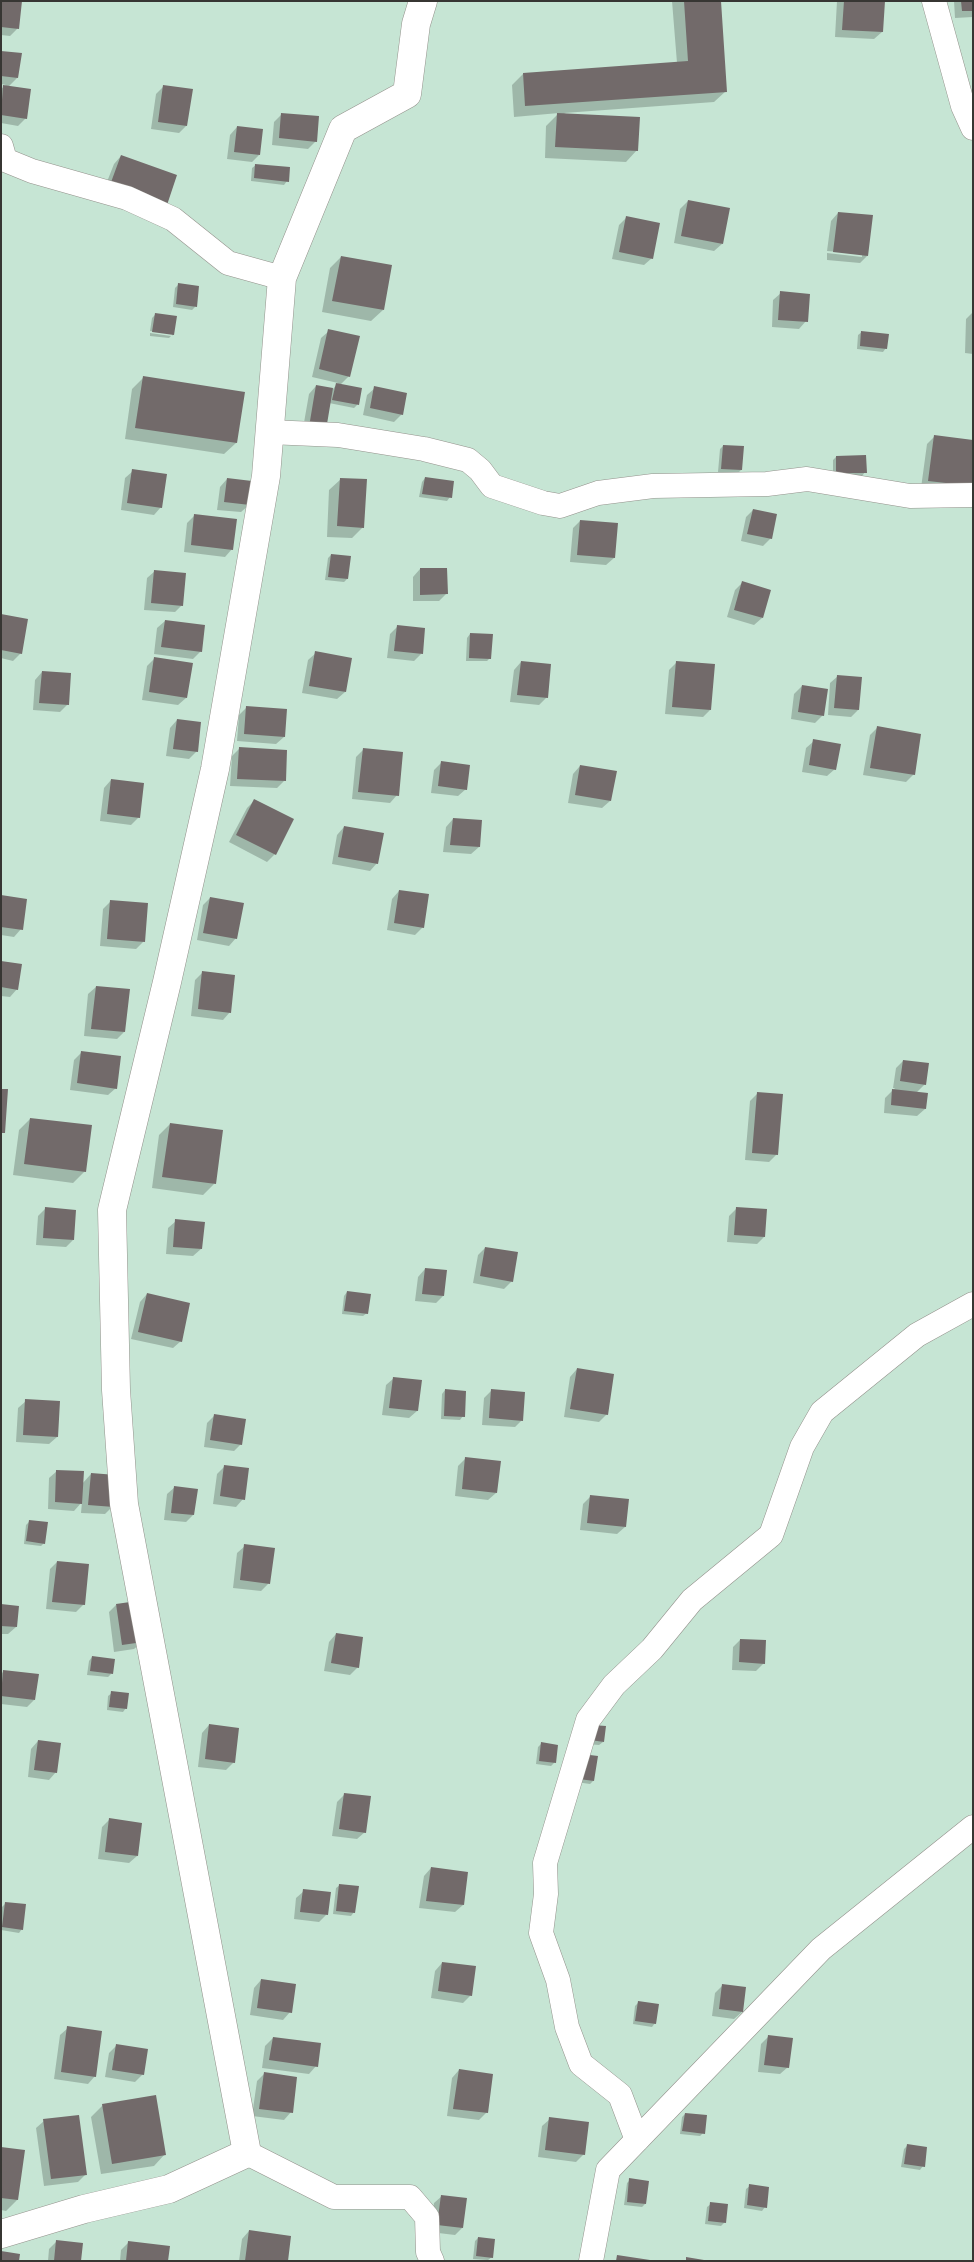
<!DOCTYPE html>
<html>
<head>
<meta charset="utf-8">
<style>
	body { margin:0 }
	#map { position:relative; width:974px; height:2262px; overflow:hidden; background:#fcfaf3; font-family:"Public Sans",sans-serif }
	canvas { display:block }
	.frame { position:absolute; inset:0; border:2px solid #373633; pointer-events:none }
</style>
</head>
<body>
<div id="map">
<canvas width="974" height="2262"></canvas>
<div class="frame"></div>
</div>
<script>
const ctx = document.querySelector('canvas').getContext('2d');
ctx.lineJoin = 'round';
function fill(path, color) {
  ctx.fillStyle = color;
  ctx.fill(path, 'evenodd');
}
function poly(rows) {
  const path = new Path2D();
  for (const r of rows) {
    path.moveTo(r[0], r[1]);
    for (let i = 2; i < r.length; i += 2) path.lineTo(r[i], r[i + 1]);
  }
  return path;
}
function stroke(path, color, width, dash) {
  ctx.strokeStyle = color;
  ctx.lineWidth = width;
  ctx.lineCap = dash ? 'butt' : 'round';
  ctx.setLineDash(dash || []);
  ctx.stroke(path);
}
const green = poly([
	[1,1,973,1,973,2261,1,2261]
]);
const shadow = poly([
	[1,1,21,1,17,29,10,36,1,35],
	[672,1,719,1,726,91,714,102,564,113,637,150,626,162,545,158,546,126,559,113,514,117,512,85,523,74,677,63],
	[837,1,883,1,882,32,874,39,835,37],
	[954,1,973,1,973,17,955,18],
	[1,52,17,78,8,87,26,118,18,126,1,123,1,89,6,85,1,84],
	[164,86,186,126,179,133,151,129,156,94],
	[282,114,316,141,308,149,272,145,274,122],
	[237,127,259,155,252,162,227,159,230,135],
	[121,156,176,176,103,192,114,164],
	[256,165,287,181,284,185,251,181,252,168],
	[688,201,722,244,714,251,674,243,680,209],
	[838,213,867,256,860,263,827,260,827,253,862,257,862,254,827,251,831,221],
	[626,218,652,258,644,265,612,259,619,225],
	[341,257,383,310,371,321,322,312,330,268],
	[179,284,195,307,192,310,173,307,175,288],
	[781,293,806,321,799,329,772,327,773,300],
	[973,312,973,354,965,353,966,319],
	[156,314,173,334,172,336,172,334,150,331,152,318],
	[329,331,349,376,340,385,360,389,357,405,354,408,329,403,302,434,309,394,316,386,333,389,338,383,312,377,321,338],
	[862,332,886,348,883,352,857,349,858,335],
	[150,333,171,336,169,338,150,336],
	[144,377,243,393,236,443,224,454,125,439,132,389],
	[375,388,402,414,394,422,363,415,367,395],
	[935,436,965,493,921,488,927,444],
	[723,446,741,470,738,473,718,472,720,449],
	[836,457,865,472,862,476,833,476,833,460],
	[133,471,161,507,154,515,121,510,125,478],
	[425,478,450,497,447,501,419,497,422,482],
	[227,479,249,505,241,512,217,510,220,487],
	[341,479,363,527,352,538,327,537,329,490],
	[753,510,771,538,763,546,741,541,746,517],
	[194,516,232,549,225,557,184,552,187,523],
	[580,521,614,558,606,565,570,562,573,528],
	[331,555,347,579,344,582,325,580,328,558],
	[420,569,446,594,439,601,413,601,413,577],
	[155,571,182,605,175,612,144,610,147,578],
	[742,583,762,618,754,625,727,617,735,590],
	[1,616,21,653,13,661,1,658],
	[165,621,201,651,193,659,154,654,157,628],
	[397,627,421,654,414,661,387,658,390,634],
	[470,634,490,658,487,661,466,661,467,638],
	[316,653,345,692,337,699,302,693,308,660],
	[155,658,186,698,178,705,142,700,147,666],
	[521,662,550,665,546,698,539,705,510,702,514,670],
	[677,662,710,710,703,717,665,714,669,670],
	[42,672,68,704,60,712,33,710,35,680],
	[838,676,858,710,851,717,828,715,830,683],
	[802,686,823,715,815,723,791,719,794,694],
	[246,708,284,737,276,744,237,741,239,715],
	[177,720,197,751,189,759,166,756,170,728],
	[877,728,914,774,906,782,863,775,870,735],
	[814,741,835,769,827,776,802,772,806,748],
	[240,748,284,781,277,788,230,786,232,756],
	[364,749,397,795,390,803,352,799,356,757],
	[441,763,466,789,458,796,431,793,434,770],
	[580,766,610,801,602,808,568,803,573,774],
	[111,780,139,817,131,825,100,821,104,788],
	[255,800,292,819,275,854,267,862,229,842,247,808],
	[453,819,479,847,471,854,443,852,446,827],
	[344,827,377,863,370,871,332,864,337,835],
	[399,891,423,927,415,935,387,930,392,899],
	[1,897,21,929,14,937,1,935],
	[210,898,236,938,229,946,197,940,203,905],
	[111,901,146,904,143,942,136,949,100,946,103,909],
	[1,962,17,989,10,997,1,996],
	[202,973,230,1012,223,1020,191,1016,195,980],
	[96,987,124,1032,117,1039,84,1036,88,994],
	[82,1052,116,1088,108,1095,70,1090,74,1060],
	[903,1061,925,1084,916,1093,925,1109,917,1116,884,1113,885,1098,895,1088,893,1088,896,1068],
	[758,1093,776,1155,769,1162,745,1160,750,1101],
	[30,1119,85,1171,73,1183,13,1175,19,1130],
	[170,1124,214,1184,203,1195,152,1188,159,1135],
	[46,1208,73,1240,66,1247,36,1245,38,1216],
	[736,1209,764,1237,757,1244,727,1242,729,1216],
	[176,1221,201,1249,193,1256,166,1254,168,1228],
	[485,1248,512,1281,504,1289,473,1283,478,1255],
	[425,1269,443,1296,436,1303,415,1301,418,1277],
	[347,1292,367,1313,363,1316,342,1314,344,1296],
	[147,1294,181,1341,173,1348,131,1339,140,1302],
	[577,1369,607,1414,599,1422,564,1417,570,1377],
	[394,1378,417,1411,409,1418,382,1415,386,1385],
	[445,1390,463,1416,460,1420,441,1419,442,1394],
	[491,1391,522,1420,515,1427,482,1425,484,1398],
	[26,1401,57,1437,49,1444,16,1442,18,1408],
	[215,1415,241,1444,234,1451,204,1447,207,1423],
	[466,1458,496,1493,488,1500,455,1496,458,1466],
	[225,1466,243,1499,236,1507,213,1504,217,1474],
	[57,1471,82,1484,91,1474,113,1506,105,1514,81,1513,82,1502,74,1511,48,1509,49,1478],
	[175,1487,193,1515,186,1522,164,1520,167,1494],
	[591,1496,625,1527,617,1534,580,1530,583,1504],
	[30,1521,44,1543,41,1546,24,1544,26,1525],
	[245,1546,273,1549,268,1584,261,1591,233,1588,237,1553],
	[57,1562,84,1604,76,1612,46,1609,50,1569],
	[1,1605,16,1627,8,1634,1,1634],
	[116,1605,142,1642,134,1649,114,1652,109,1612],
	[336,1634,358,1667,350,1675,324,1671,329,1642],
	[740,1640,764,1663,756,1671,732,1670,733,1647],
	[92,1657,111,1674,108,1677,87,1675,89,1661],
	[4,1671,34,1700,27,1707,1,1704,1,1674],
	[112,1693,126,1708,123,1712,107,1710,108,1696],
	[209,1725,234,1762,226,1770,198,1767,202,1733],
	[589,1729,603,1742,599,1745,587,1744],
	[38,1741,56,1772,49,1780,28,1777,31,1749],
	[541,1744,557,1746,554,1763,551,1766,536,1764,538,1747],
	[579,1759,593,1781,590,1784,576,1782],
	[345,1794,365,1832,357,1839,332,1836,337,1802],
	[109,1820,137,1856,129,1863,98,1859,102,1827],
	[431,1868,463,1905,455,1912,419,1908,424,1876],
	[340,1885,354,1912,351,1916,333,1914,336,1888],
	[304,1891,326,1915,319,1922,294,1919,296,1898],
	[6,1903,22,1929,19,1933,1,1930,2,1907],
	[442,1963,471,1995,463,2003,431,1998,435,1971],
	[261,1980,290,2012,283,2020,250,2015,254,1988],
	[723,1985,742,2012,734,2019,712,2016,715,1993],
	[639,2002,655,2023,652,2027,633,2024,635,2006],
	[68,2028,95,2076,88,2084,54,2079,60,2035],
	[769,2036,788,2067,780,2074,758,2072,761,2044],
	[273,2038,316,2066,309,2074,262,2068,265,2046],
	[116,2046,143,2074,135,2082,105,2077,109,2053],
	[459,2070,487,2112,479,2120,447,2116,452,2078],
	[264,2074,291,2112,284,2120,252,2116,257,2081],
	[103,2105,165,2154,154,2166,101,2174,91,2117],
	[685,2114,703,2133,700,2136,680,2134,682,2117],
	[550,2119,584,2154,576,2162,538,2157,542,2126],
	[44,2121,86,2174,78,2182,44,2186,36,2128],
	[907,2146,923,2166,920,2170,901,2167,904,2149],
	[1,2149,17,2200,6,2211,1,2210],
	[630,2180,645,2204,642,2207,624,2205,627,2183],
	[750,2186,765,2207,762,2211,744,2208,746,2189],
	[442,2196,462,2228,455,2235,430,2232,434,2203],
	[711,2204,725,2222,721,2226,705,2224,707,2207],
	[249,2231,287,2261,239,2261,242,2239],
	[478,2238,492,2257,488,2260,473,2259,475,2241],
	[57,2241,79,2261,48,2261,49,2249],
	[129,2242,167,2261,120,2261,121,2250]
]);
const building = poly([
	[1,1,22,1,19,29,1,27],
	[684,1,721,1,727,92,525,106,523,73,688,61],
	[844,1,885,1,883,32,842,30],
	[961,1,973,1,973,11,962,11],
	[1,51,22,53,18,78,1,76],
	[3,85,31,89,27,119,1,115],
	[163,85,193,89,187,126,158,122],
	[281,113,319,116,317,142,279,138],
	[557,113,640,117,638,151,555,147],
	[237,126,263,129,260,155,234,152],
	[121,155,177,175,167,205,110,185],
	[255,164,290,167,289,182,254,178],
	[688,200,730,208,723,244,681,236],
	[838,212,873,215,868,256,833,252],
	[626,216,660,223,653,259,619,252],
	[341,256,392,265,384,310,332,301],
	[178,283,199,286,197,307,176,304],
	[780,291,810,294,808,322,778,320],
	[155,313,177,316,174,335,152,332],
	[328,329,360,336,350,377,319,369],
	[861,331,889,334,887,349,860,346],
	[143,376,245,392,237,443,135,428],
	[336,383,362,388,359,405,332,400],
	[316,385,333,388,326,430,309,427],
	[374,386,407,393,403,415,370,408],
	[934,435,973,440,973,486,928,481],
	[723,445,744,446,742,470,721,469],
	[866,455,867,473,836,473,836,456],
	[132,469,167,474,162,508,127,503],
	[425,477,454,481,452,498,422,494],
	[227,478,252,481,250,505,224,502],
	[340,478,367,479,364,528,337,526],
	[753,509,777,514,772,539,747,534],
	[194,514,237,519,233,550,191,545],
	[580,520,618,523,615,558,577,555],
	[331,554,351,556,348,579,328,577],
	[420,568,447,568,448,594,420,595],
	[154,570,186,573,183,606,151,603],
	[742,581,771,590,763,618,734,610],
	[1,614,28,619,22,654,1,650],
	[165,620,205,625,202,652,161,647],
	[397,625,425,628,423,654,394,651],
	[470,633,493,634,491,659,469,658],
	[315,651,352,658,346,692,309,686],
	[154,657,193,663,187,698,149,692],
	[521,661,551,664,548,698,517,695],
	[676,661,715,664,711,710,672,707],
	[42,671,71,673,69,705,39,703],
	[837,675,862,677,859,710,834,708],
	[802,685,828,689,824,716,798,712],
	[246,706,287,709,285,737,244,734],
	[177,719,201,722,198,752,173,749],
	[877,726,921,734,915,775,870,768],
	[813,739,841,744,836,770,809,765],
	[239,747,287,750,286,781,237,779],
	[363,748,403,752,399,796,358,792],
	[441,761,470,765,467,790,438,786],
	[580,765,617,771,611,801,575,795],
	[111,779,144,783,140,818,107,814],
	[254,799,294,819,276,855,236,835],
	[453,818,482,820,480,847,450,845],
	[344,826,384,833,378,864,338,857],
	[399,890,429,894,424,928,394,923],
	[1,895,27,899,23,930,1,927],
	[210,897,244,903,237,939,203,933],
	[110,900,148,903,145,942,107,939],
	[1,961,22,964,18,990,1,987],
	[202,971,235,975,231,1013,198,1009],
	[96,986,130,989,125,1032,91,1029],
	[81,1051,121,1056,117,1089,77,1083],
	[903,1060,929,1063,926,1085,900,1081],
	[1,1089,8,1089,5,1133,1,1133],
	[892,1089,928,1093,926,1109,891,1105],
	[757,1092,783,1094,778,1155,752,1153],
	[30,1118,92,1125,86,1172,24,1164],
	[170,1123,223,1130,216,1184,162,1177],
	[45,1207,76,1210,74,1240,43,1238],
	[736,1207,767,1209,765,1237,734,1235],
	[175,1219,205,1222,202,1249,173,1247],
	[485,1247,518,1252,513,1282,480,1276],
	[425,1268,447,1270,444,1296,422,1294],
	[347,1291,371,1294,368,1314,344,1311],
	[147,1293,190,1303,182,1342,138,1332],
	[577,1368,614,1374,608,1415,570,1409],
	[393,1377,422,1380,418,1411,389,1408],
	[445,1389,466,1391,465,1417,444,1416],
	[491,1389,525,1392,523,1421,489,1418],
	[25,1399,60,1401,58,1437,23,1435],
	[214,1414,246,1419,242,1445,210,1440],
	[465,1457,501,1461,497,1493,462,1489],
	[224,1465,249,1468,245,1500,220,1496],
	[56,1470,84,1471,82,1504,55,1502],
	[91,1473,116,1475,114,1507,88,1505],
	[174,1486,198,1489,194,1515,171,1513],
	[590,1495,629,1499,626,1527,587,1523],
	[29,1520,48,1522,45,1544,26,1541],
	[244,1544,275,1548,270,1584,240,1580],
	[57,1561,89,1564,85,1605,52,1602],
	[137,1601,143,1642,122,1645,116,1604],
	[1,1604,19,1606,17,1627,1,1626],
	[336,1633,363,1637,359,1668,331,1663],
	[740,1639,766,1640,765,1664,739,1662],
	[92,1656,115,1659,113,1674,90,1671],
	[3,1670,39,1674,35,1700,1,1696],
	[111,1691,129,1693,127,1709,109,1707],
	[209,1724,239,1728,235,1763,205,1759],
	[592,1725,606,1726,604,1742,590,1740],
	[38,1740,61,1743,57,1773,34,1770],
	[541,1742,558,1745,556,1763,539,1761],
	[582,1754,598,1756,594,1781,579,1779],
	[344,1793,371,1796,366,1833,339,1829],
	[109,1818,142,1823,138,1856,105,1852],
	[431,1867,468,1872,464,1905,426,1901],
	[339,1884,359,1886,355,1913,336,1911],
	[303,1889,331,1892,328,1915,300,1912],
	[5,1902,26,1904,23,1930,2,1927],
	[442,1962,476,1966,472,1996,438,1991],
	[261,1979,296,1984,292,2013,257,2008],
	[722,1984,746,1987,743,2012,719,2009],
	[638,2001,659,2004,656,2024,635,2021],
	[67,2026,102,2031,96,2077,61,2072],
	[768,2035,793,2038,789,2068,764,2065],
	[273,2037,321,2043,318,2067,269,2060],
	[116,2044,148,2049,144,2075,112,2070],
	[459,2069,493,2074,488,2113,453,2109],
	[264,2072,297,2077,293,2113,259,2109],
	[156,2095,166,2155,112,2164,102,2104],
	[685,2113,707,2115,705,2134,682,2131],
	[79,2115,87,2175,51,2179,43,2119],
	[549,2117,589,2122,585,2155,545,2150],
	[907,2144,927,2147,925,2167,904,2164],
	[1,2147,25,2150,18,2200,1,2198],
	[629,2178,649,2181,646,2204,627,2202],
	[749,2184,769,2187,767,2208,747,2205],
	[441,2195,467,2198,463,2228,437,2225],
	[710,2202,728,2204,726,2223,708,2221],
	[249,2230,291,2236,288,2261,245,2261],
	[478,2237,495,2239,493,2258,476,2256],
	[56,2240,83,2243,81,2261,54,2261],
	[128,2241,170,2246,168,2261,126,2261],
	[1,2251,20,2254,19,2261,1,2261],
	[617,2255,650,2260,650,2261,616,2261],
	[686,2257,704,2260,704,2261,686,2261]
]);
const street = poly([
	[934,1,963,106,973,128],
	[1,146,5,160,32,171,127,198,173,219,228,263,282,278],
	[269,432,338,435,424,449,468,460,480,470,492,486,543,503,560,506,598,493,653,486,767,484,807,479,910,496,973,495],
	[637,2140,620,2095,581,2064,567,2027,558,1980,541,1933,546,1894,545,1863,588,1720,614,1685,652,1649,692,1600,771,1535,802,1447,822,1412,917,1335,973,1304],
	[247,2153,334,2197,410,2197,427,2217,428,2252,432,2261],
	[591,2261,608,2170,821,1949,973,1827]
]);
const secondary = poly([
	[1,2234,84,2209,169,2189,247,2153,124,1504,116,1390,112,1210,167,982,215,769,266,476,282,278,343,129,407,94,416,24,423,1]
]);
fill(green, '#c6e5d4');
fill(shadow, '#0003');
fill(building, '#726a6a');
stroke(street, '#94928c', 25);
stroke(secondary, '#94928c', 29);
stroke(street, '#fff', 24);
stroke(secondary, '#fff', 28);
</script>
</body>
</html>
